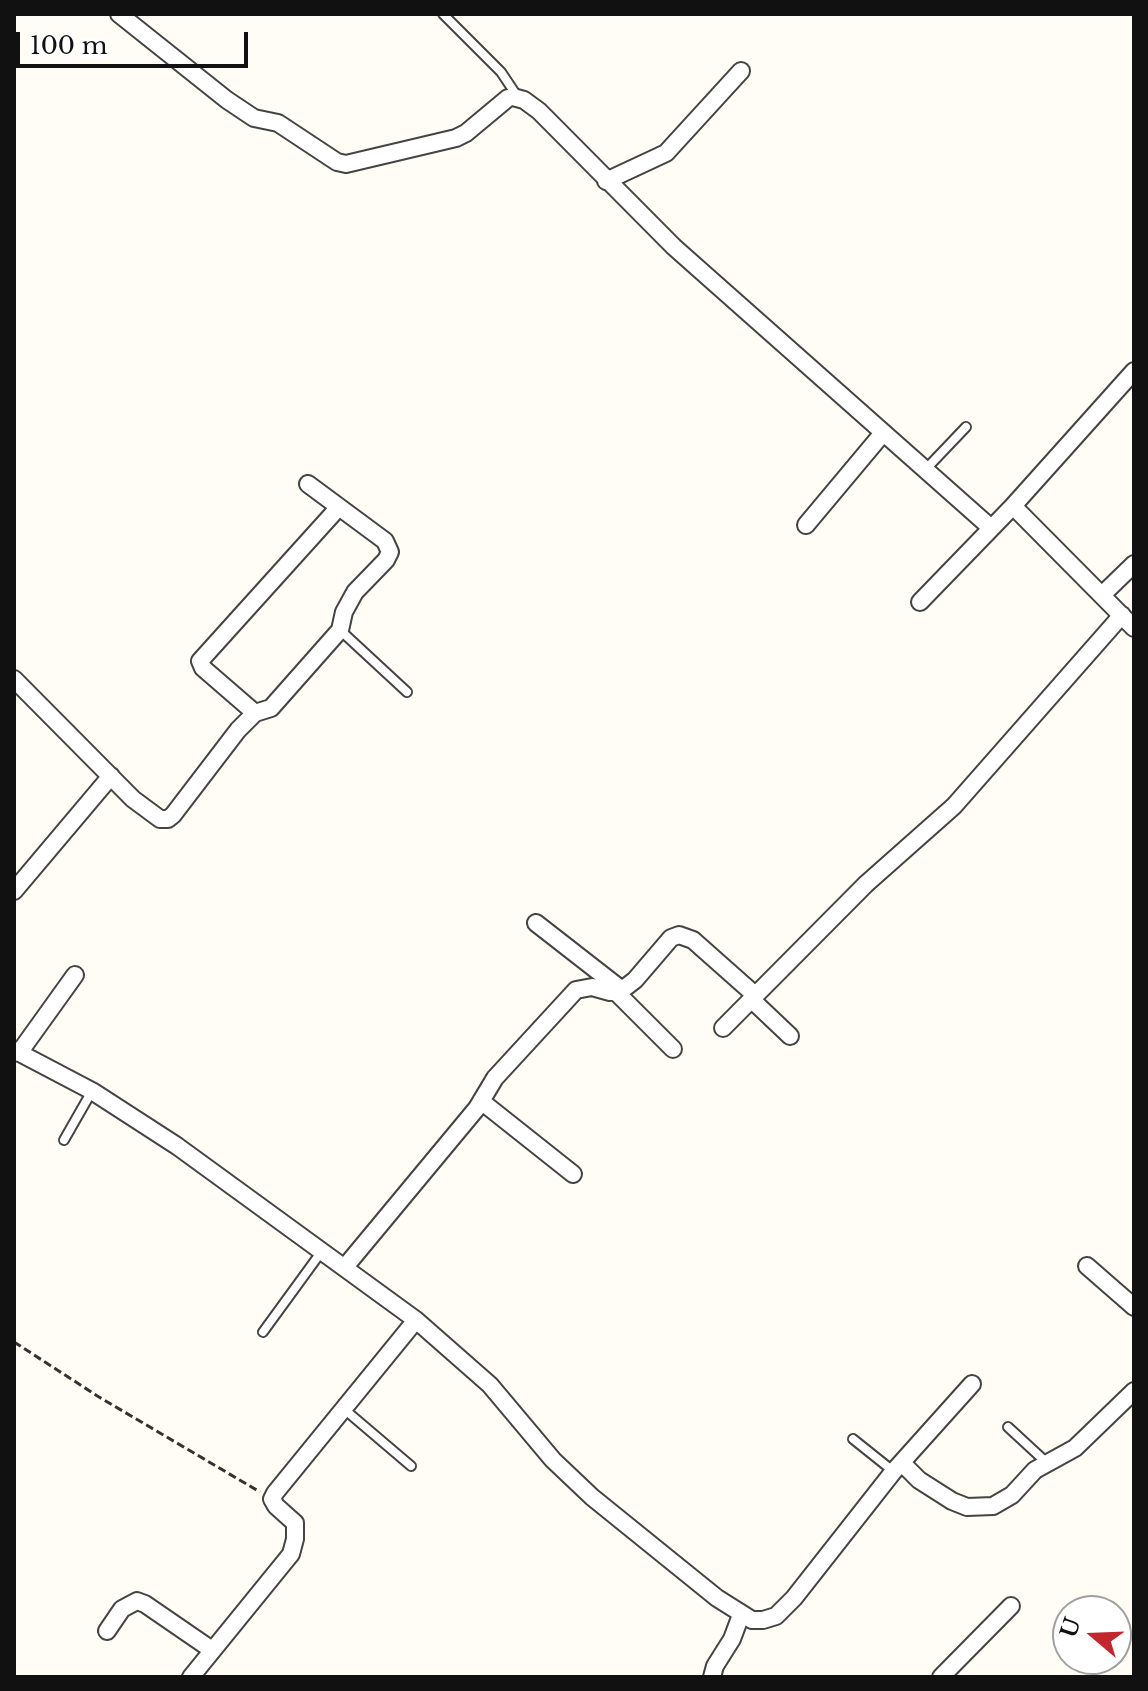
<!DOCTYPE html>
<html>
<head>
<meta charset="utf-8">
<style>
	body { margin:0 }
	#map { position:relative; width:1148px; height:1691px; overflow:hidden; background:#fffdf5; font-family:"Libre Baskerville",serif }
	canvas { display:block }
	.frame { position:absolute; inset:0; border:16px solid #111; pointer-events:none }
	.north { position:absolute; left:1052px; top:1595px; width:80px; height:80px; box-sizing:border-box; background:#fff; border:2px solid #a0a0a0; border-radius:50%; rotate:289deg; font-size:22px; font-weight:700; line-height:32px; text-align:center; color:#111 }
	.north::after { content:''; display:block; margin:auto; width:28px; height:36px; background:#c4262e; clip-path:polygon(50% 0,100% 100%,50% 72%,0 100%) }
	.scale { position:absolute; left:16px; top:32px; width:232px; height:36px; box-sizing:border-box; border:4px solid #111; border-top:0; padding-left:10px; font-size:24px; line-height:28px; white-space:nowrap; color:#111; -webkit-text-stroke:6px #fff; paint-order:stroke }
</style>
</head>
<body>
<div id="map">
<canvas width="1148" height="1691"></canvas>
<div class="frame"></div>
<div class="north">U</div>
<div class="scale">100 m</div>
</div>
<script>
const ctx = document.querySelector('canvas').getContext('2d');
ctx.lineJoin = 'round';
function poly(rows) {
  const path = new Path2D();
  for (const r of rows) {
    path.moveTo(r[0], r[1]);
    for (let i = 2; i < r.length; i += 2) path.lineTo(r[i], r[i + 1]);
  }
  return path;
}
function stroke(path, color, width, dash) {
  ctx.strokeStyle = color;
  ctx.lineWidth = width;
  ctx.lineCap = dash ? 'butt' : 'round';
  ctx.setLineDash(dash || []);
  ctx.stroke(path);
}
const path = poly([
	[14,1342,99,1397,260,1492]
]);
const lane = poly([
	[443,14,501,72,517,96],
	[925,470,966,427],
	[340,630,407,692],
	[64,1140,92,1091],
	[263,1332,322,1251],
	[344,1409,411,1466],
	[1008,1427,1047,1463],
	[853,1439,893,1471]
]);
const street = poly([
	[119,14,227,100,254,118,278,123,337,162,346,164,456,138,466,133,508,98,513,97,524,100,539,111,674,247,990,527],
	[606,181,666,153,741,71],
	[1013,506,1134,628],
	[806,525,883,433],
	[1102,595,1134,564],
	[920,602,1013,506,1134,371],
	[14,679,133,799,160,819,168,819,173,815,238,730,255,713,271,708,340,630,344,612,355,592,386,560,390,552,385,541,308,484],
	[255,713,203,668,200,661,339,507],
	[14,891,111,776],
	[536,923,622,990],
	[616,992,673,1049],
	[751,999,790,1036],
	[723,1028,866,884,954,806,1122,615],
	[14,1050,92,1091,177,1146,416,1320,490,1385,553,1460,592,1497,717,1598,752,1620,763,1620,776,1616,794,1598,893,1472,972,1384],
	[19,1053,75,975],
	[481,1101,573,1174],
	[1087,1266,1134,1307],
	[345,1267,477,1108,495,1078,576,990,592,987,610,992,622,990,635,980,671,938,679,935,693,940,755,995],
	[902,1463,919,1480,952,1501,967,1507,993,1506,1012,1495,1035,1470,1075,1448,1134,1391],
	[107,1631,122,1609,137,1601,145,1604,212,1650],
	[191,1677,291,1554,295,1539,295,1523,276,1506,272,1499,275,1493,416,1320],
	[712,1677,715,1666,732,1639,741,1615],
	[941,1677,1011,1606]
]);
stroke(lane, '#444', 12);
stroke(street, '#444', 20);
stroke(path, '#333', 3, [8, 4]);
stroke(lane, '#fff', 8);
stroke(street, '#fff', 16);
</script>
</body>
</html>
